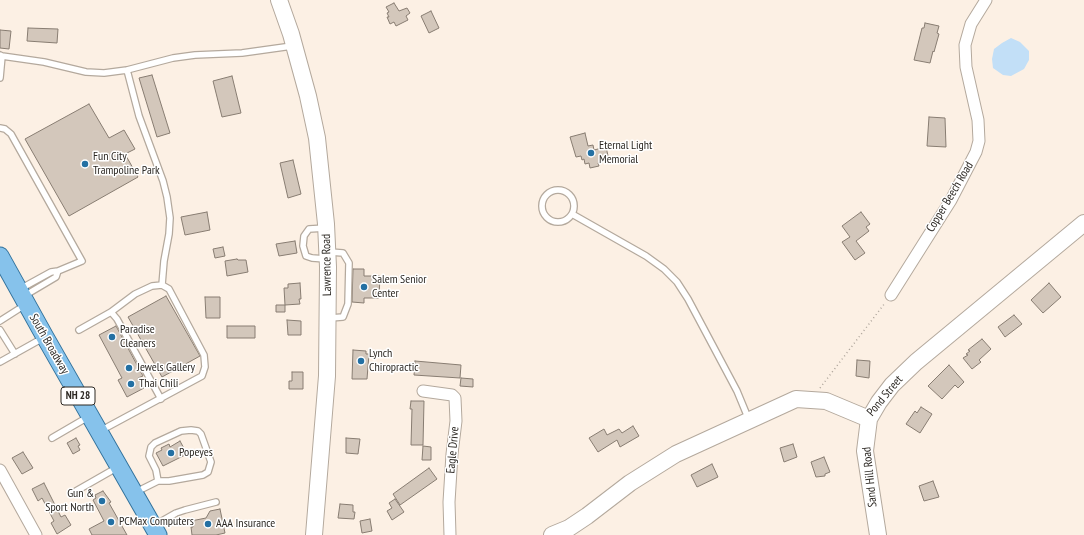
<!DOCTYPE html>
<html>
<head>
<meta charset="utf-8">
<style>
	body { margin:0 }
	canvas { display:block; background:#fcf0e4 }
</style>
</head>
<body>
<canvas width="1084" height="535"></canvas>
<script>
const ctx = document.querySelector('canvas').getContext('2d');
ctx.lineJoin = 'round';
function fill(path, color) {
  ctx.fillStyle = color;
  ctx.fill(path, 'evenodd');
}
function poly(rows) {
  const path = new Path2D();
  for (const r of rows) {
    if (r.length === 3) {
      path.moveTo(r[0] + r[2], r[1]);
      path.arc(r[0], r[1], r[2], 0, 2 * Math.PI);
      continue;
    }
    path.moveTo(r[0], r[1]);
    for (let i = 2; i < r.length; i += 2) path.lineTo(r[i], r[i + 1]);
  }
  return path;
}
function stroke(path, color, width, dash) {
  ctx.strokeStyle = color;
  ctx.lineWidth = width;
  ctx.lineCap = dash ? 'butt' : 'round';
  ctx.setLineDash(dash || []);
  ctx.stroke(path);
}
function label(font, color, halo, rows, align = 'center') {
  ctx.font = font + ' "PT Sans Narrow",sans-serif';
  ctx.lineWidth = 3;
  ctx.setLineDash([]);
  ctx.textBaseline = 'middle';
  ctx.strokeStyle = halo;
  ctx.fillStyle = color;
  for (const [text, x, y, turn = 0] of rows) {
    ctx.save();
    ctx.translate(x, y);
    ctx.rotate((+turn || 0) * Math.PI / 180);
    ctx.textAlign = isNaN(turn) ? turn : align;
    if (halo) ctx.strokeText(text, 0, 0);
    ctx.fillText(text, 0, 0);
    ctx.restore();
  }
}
const water = poly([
	[1011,38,1020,42,1029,51,1029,60,1024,69,1011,76,1003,75,993,68,992,59,994,49,1002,43]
]);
const building = poly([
	[394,3,399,11,407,8,410,13,406,16,408,20,396,26,394,22,390,24,387,17,389,17,387,13,389,12,386,7,394,3],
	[431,11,439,28,429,33,421,16,431,11],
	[925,23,939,26,937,33,939,34,934,52,933,51,930,63,914,60,922,28,924,28,925,23],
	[28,28,58,29,57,43,27,41,28,28],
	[0,30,11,31,9,49,0,48,0,30],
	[152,75,170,133,157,137,139,78,152,75],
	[232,76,241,113,222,117,213,81,232,76],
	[89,104,109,138,124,130,135,149,125,154,138,177,69,216,25,139,89,104],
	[929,117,945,118,946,147,927,146,929,117],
	[585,133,588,146,593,145,594,150,606,147,609,160,598,163,599,166,590,168,589,163,585,164,584,159,582,160,581,156,576,157,570,137,585,133],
	[293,160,301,194,288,198,280,163,293,160],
	[207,212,210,230,185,235,181,217,207,212],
	[861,212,870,224,866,227,869,231,856,241,865,253,855,260,842,242,850,237,842,226,861,212],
	[295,241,297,253,279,256,276,244,295,241],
	[223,247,225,256,215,258,213,249,223,247],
	[237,259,238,260,246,260,248,272,227,276,225,261,237,259],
	[353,269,364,269,364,276,380,276,379,298,364,298,364,303,352,302,353,269],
	[300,283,301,299,299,299,300,304,285,305,285,312,276,312,276,305,285,305,284,288,288,288,288,284,300,283],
	[1049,283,1061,297,1043,313,1031,300,1049,283],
	[166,296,200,356,162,377,128,317,166,296],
	[205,297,220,297,220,318,206,318,205,297],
	[1014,315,1022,324,1005,337,998,327,1014,315],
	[287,320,301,321,301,335,288,335,287,320],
	[116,326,143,376,138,378,144,388,127,397,118,380,122,378,99,335,116,326],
	[227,326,255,326,255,338,227,338,227,326],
	[982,339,991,349,979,360,981,362,972,369,963,358,968,355,966,354,970,351,968,350,982,339],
	[353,350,366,351,366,354,369,354,367,379,352,379,353,350],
	[857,360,870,361,869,378,856,376,857,360],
	[415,361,461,365,460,378,414,375,415,361],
	[949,365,964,382,958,388,955,385,942,399,928,386,949,365],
	[292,372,303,372,303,389,289,389,289,381,292,381,292,372],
	[461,378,473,379,473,387,460,386,461,378],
	[411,401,424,401,423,445,411,445,412,409,410,409,411,401],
	[921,407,932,414,920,433,906,424,915,411,917,413,921,407],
	[633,426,639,436,620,447,617,440,598,452,589,438,604,429,607,435,619,429,622,433,633,426],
	[76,438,80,445,78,446,80,450,73,454,67,443,76,438],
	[346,438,360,439,358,454,346,453,346,438],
	[180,441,187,454,163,466,156,453,162,450,161,448,169,444,170,447,180,441],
	[793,444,797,457,784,462,780,448,793,444],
	[423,446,431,447,431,460,422,460,423,446],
	[23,452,33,468,22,474,12,458,23,452],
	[824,457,830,472,825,474,825,476,816,477,811,462,824,457],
	[712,464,718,477,697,487,691,475,712,464],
	[429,468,437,479,400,505,393,494,429,468],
	[933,481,939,497,924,501,919,486,933,481],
	[44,483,61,517,65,515,71,525,57,534,51,523,54,521,42,498,38,501,32,489,44,483],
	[103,491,111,502,109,503,127,535,92,535,89,529,104,521,93,500,96,498,95,495,103,491],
	[395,499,404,512,392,520,387,511,392,508,389,503,395,499],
	[340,504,353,505,353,512,355,512,354,519,338,518,340,504],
	[220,509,225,533,216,535,192,535,191,527,193,527,191,521,206,518,210,511,220,509],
	[370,519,372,531,362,533,360,521,370,519]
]);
const path = poly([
	[820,388,885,303]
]);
const lane = poly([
	[2,56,44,62,86,72,104,73,127,70,173,58,195,55,242,53,292,46],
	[127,70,139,116,163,181,167,197,170,218,169,234,164,261,162,285],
	[0,78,2,56,0,55],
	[0,128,5,129,11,134,82,261,58,271,51,272,20,289],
	[558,206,16],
	[572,214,646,256,664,269,677,282,688,299,737,391,749,420],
	[330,252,343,253,349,263,348,304,343,317,330,318],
	[326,259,312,258,306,256,303,246,304,236,309,229,326,228],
	[24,296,56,277,58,271],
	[111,312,117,319,161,399],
	[0,321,25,305],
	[0,330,15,354],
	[79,330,111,312,135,294,152,286,162,285,169,289,204,355,205,367,202,376,100,431],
	[0,362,43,338],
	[52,438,88,417],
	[76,491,118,467],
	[136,492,158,481,169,481,203,475,208,472,211,462,201,434,198,431,191,430,181,431,155,443,151,447,149,456,156,470,158,481],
	[155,525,176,513,185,510,216,502]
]);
const street = poly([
	[891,295,951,200,976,152,979,141,978,120,966,67,965,45,971,24,986,0],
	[423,391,452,395,455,398,456,421,452,454,449,502,450,535],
	[0,470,36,535]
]);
const secondary = poly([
	[279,0,291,34,308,96,317,138,326,224,328,267,327,376,314,535],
	[552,535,569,528,587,516,630,483,676,454,796,399,826,401,869,419],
	[878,535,865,451,869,419,879,402,892,385,916,362,1084,223]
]);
const primary = poly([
	[0,256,45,337,158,535]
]);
const markers = [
	[591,153,4,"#2370a3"],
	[85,164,4,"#2370a3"],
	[364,287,4,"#2370a3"],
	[112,337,4,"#2370a3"],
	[361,361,4,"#2370a3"],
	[129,368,4,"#2370a3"],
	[131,384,4,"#2370a3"],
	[171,453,4,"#2370a3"],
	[102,501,4,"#2370a3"],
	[111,522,4,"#2370a3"],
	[208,524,4,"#2370a3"]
];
const shields = [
	[78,396,34]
];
const shieldNames = [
	["NH 28",78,396]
];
const poiNames = [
	["Eternal Light",599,146],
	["Memorial",599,160],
	["Fun City",93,157],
	["Trampoline Park",93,171],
	["Salem Senior",372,280],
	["Center",372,294],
	["Paradise",120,330],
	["Cleaners",120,344],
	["Lynch",369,354],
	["Chiropractic",369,368],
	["Jewels Gallery",137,368],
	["Thai Chili",139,384],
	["Popeyes",179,453],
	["Gun &",94,494,"right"],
	["Sport North",94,508,"right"],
	["PCMax Computers",119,522],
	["AAA Insurance",216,524]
];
const streetNames = [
	["Copper Beech Road",950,197,-59],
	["Lawrence Road",327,265,-91],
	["South Broadway",49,344,60],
	["Pond Street",885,396,-50],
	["Eagle Drive",453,450,-85],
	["Sand Hill Road",870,477,-96]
];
fill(water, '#c2dff7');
fill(building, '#d3c7bb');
stroke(building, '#887d72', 1);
stroke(lane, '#b4a99d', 8);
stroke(street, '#b4a99d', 13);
stroke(secondary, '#b4a99d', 18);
stroke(primary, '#32729c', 19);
stroke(path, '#ada49a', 1.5, [1, 3]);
stroke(lane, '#fff', 5.5);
stroke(street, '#fff', 11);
stroke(secondary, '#fff', 16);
stroke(primary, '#86c2eb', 17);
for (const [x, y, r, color] of markers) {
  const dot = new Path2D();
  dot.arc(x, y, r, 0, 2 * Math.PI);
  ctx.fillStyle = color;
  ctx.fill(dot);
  stroke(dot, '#fff', 1.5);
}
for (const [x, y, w] of shields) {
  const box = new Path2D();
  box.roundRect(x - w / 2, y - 9, w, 18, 3);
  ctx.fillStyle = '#fff';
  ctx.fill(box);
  stroke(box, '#2c2823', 1);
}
label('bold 11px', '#2c2823', null, shieldNames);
label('12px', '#2c2823', '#fff', poiNames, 'left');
label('12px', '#2c2823', '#fff', streetNames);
</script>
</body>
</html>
